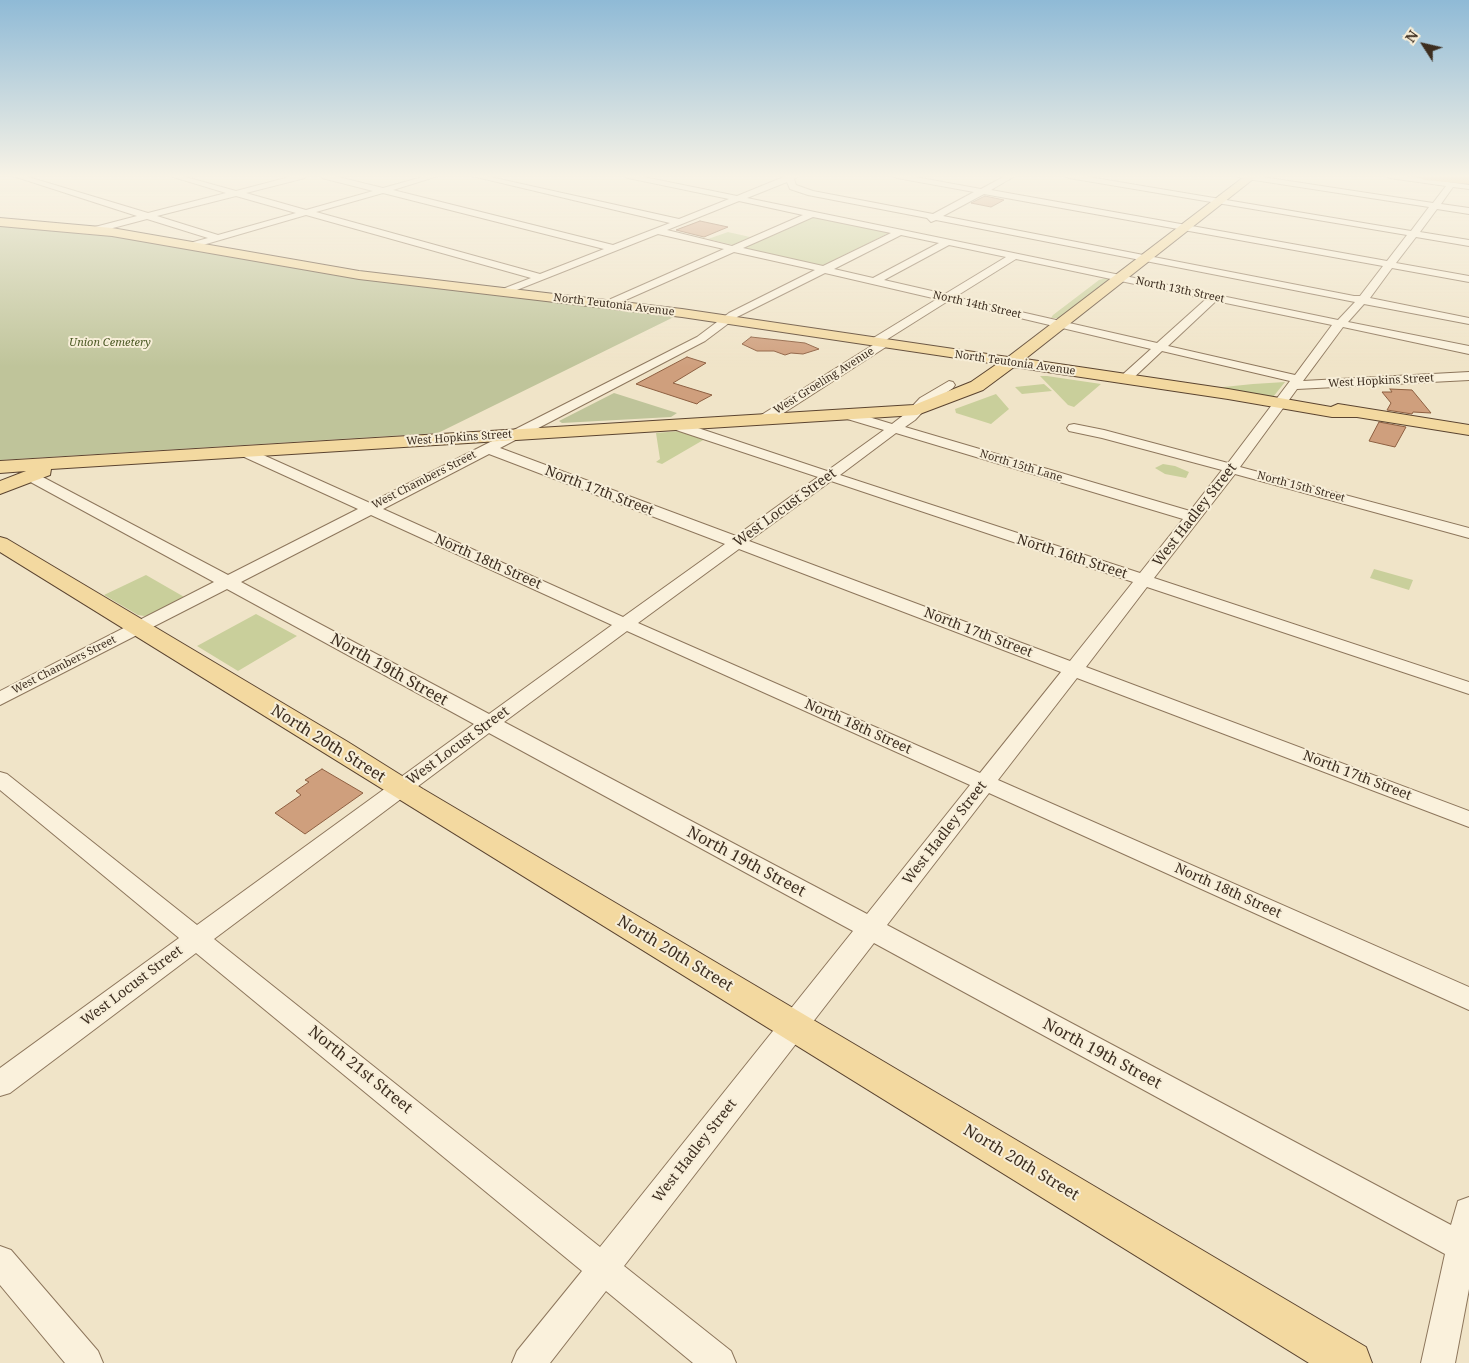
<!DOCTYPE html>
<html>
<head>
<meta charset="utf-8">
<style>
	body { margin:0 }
	#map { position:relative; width:1469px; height:1363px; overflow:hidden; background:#f0e4c8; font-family:"Noto Serif",serif }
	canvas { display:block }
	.north { position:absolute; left:1399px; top:20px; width:50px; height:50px; -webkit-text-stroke:4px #f7eed8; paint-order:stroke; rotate:305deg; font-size:14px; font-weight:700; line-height:20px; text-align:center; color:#3d2e20 }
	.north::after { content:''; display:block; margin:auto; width:18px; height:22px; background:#3d2e20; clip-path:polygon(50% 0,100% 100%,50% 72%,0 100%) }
</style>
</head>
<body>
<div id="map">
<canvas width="1469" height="1363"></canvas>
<div class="north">N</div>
</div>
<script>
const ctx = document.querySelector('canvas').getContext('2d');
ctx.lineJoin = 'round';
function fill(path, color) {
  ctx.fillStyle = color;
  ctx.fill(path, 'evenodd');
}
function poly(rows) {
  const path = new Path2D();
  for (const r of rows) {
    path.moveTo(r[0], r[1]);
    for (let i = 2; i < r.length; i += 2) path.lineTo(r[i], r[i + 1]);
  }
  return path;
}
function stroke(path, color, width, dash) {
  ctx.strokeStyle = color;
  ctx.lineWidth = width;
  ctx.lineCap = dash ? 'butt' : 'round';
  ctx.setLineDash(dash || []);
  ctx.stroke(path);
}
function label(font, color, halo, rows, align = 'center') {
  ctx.font = font + ' "Noto Serif",serif';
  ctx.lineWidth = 4;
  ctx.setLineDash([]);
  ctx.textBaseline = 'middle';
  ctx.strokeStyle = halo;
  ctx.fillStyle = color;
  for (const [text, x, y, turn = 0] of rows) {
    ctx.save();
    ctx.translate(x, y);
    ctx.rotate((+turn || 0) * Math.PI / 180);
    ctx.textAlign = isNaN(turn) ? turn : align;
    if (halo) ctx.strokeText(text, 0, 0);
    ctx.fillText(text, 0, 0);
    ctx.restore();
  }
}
const green = poly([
	[813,216,891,232,821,266,743,248],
	[728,232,750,237,733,245,708,239],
	[1106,278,1109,278,1108,281,1059,318,1051,318,1053,315,1099,280],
	[1047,376,1101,384,1074,407,1068,405,1040,376],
	[1285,382,1273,397,1214,388,1253,384],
	[1044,384,1052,391,1022,394,1015,387],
	[996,394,1009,409,991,424,956,413,955,409],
	[680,431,705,439,662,464,656,462,660,459,656,433],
	[1163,464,1175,466,1189,472,1186,478,1165,474,1155,468],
	[1374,569,1413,580,1409,590,1370,578],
	[146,575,186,598,150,615,144,616,138,615,104,595],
	[256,614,297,636,238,671,197,646]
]);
const cemetery = poly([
	[0,222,94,230,320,269,682,313,438,433,0,460],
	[614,393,677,413,671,417,562,423,559,421]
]);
const building = poly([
	[985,196,1004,200,991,207,971,203,985,196],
	[700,221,728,227,704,237,676,230,700,221],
	[751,337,805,343,819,349,803,354,791,353,785,355,774,351,757,351,742,344,751,337],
	[687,357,706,363,673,383,712,395,699,402,697,404,636,384,687,357],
	[1390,389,1412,390,1431,413,1413,412,1412,414,1387,410,1391,403,1382,392,1392,392,1390,389],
	[1379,422,1406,427,1395,447,1369,441,1379,422],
	[322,769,363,793,305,834,275,813,301,795,296,791,309,782,305,780,322,769]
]);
const minor = poly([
	[13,176,25,176,148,213,226,193,170,176,182,176,236,191,293,176,306,176,305,178,246,193,306,210,373,191,322,178,321,176,334,176,383,188,426,176,438,176,393,190,613,245,670,223,472,176,486,176,679,219,729,199,628,178,624,176,639,176,737,196,786,176,799,176,794,179,796,185,813,191,933,214,974,192,897,178,893,176,910,176,981,189,1005,176,1015,176,991,190,1387,261,1407,235,1069,178,1065,176,1083,176,1411,231,1429,207,1241,178,1237,176,1256,176,1433,203,1446,186,1390,178,1386,176,1406,176,1469,185,1469,189,1453,187,1441,204,1469,208,1469,214,1437,209,1420,232,1469,240,1469,246,1416,237,1396,263,1469,276,1469,282,1392,268,1370,298,1469,318,1469,324,1364,304,1348,322,1469,346,1469,354,1343,327,1303,381,1469,372,1469,380,1297,389,1240,467,1469,528,1469,538,1235,474,1154,578,1469,682,1469,694,1147,587,1086,667,1469,811,1469,827,1077,678,998,780,1469,987,1469,1010,989,793,887,925,1451,1225,1458,1201,1469,1197,1469,1289,1455,1363,1421,1363,1445,1254,874,943,624,1266,731,1351,736,1363,693,1363,606,1291,550,1363,512,1363,517,1351,582,1271,196,953,10,1093,0,1096,0,1068,179,938,0,790,0,772,7,774,197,925,474,724,227,589,0,705,0,691,214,582,25,479,23,476,25,473,35,473,228,575,358,509,242,456,240,453,242,450,252,450,370,503,697,337,729,313,815,270,734,252,612,306,604,306,603,304,604,302,724,249,658,234,504,295,499,292,500,290,531,278,306,215,189,249,186,248,186,244,208,238,147,219,94,233,91,232,91,228,137,216,13,176],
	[787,182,790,189,808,195,927,218,931,222,936,220,1355,302,1338,320,747,198,787,182],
	[383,193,604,249,540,274,316,212,383,193],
	[984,194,1383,266,1360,296,1354,296,943,216,984,194],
	[236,196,296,213,218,235,157,216,236,196],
	[739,201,803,215,732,246,667,230,739,201],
	[813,217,891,233,823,266,743,248,813,217],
	[901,235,939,243,873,278,834,269,901,235],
	[949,245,1006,257,945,294,884,280,949,245],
	[1016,259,1206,299,1157,343,955,297,1016,259],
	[825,273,937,299,870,340,868,342,873,345,758,417,756,420,758,423,768,423,889,345,891,343,886,340,948,301,1151,349,1121,376,1119,379,1125,383,1129,382,1162,351,1290,381,1228,463,1104,430,1074,424,1069,425,1067,428,1069,431,1102,438,1222,470,1190,511,905,427,915,420,930,404,953,388,955,385,953,382,949,381,920,398,905,414,892,424,849,411,844,412,842,415,844,418,884,430,827,471,680,422,670,422,668,425,670,428,818,477,736,536,500,448,705,341,737,317,825,273],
	[1216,301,1332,325,1295,375,1168,346,1216,301],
	[896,433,1183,519,1140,573,840,475,896,433],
	[489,454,725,544,623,617,383,509,489,454],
	[831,481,1133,582,1070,661,749,541,831,481],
	[371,515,612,625,489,714,241,582,371,515],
	[739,549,1061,672,980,773,638,623,739,549],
	[627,631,970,785,867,914,504,722,627,631],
	[489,733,853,931,600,1247,214,939,489,733],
	[0,1246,11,1250,98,1351,103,1363,65,1363,0,1285,0,1246]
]);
const major = poly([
	[1245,176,1257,176,1025,359,1228,389,1331,407,1338,404,1469,425,1469,435,1357,417,1332,417,1228,399,1014,367,983,390,917,415,51,469,50,475,0,494,0,481,26,471,0,473,0,461,914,405,971,382,997,364,682,317,359,279,112,236,0,226,0,218,112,228,359,271,682,309,1008,357,1245,176],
	[0,537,7,539,348,742,423,789,1366,1347,1372,1363,1309,1363,0,552,0,537]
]);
const highway = poly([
	[1418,176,1469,176,1469,184,1424,180,1418,176]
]);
const farStreetnames = [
	["North 13th Street",1180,290,12],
	["North Teutonia Avenue",614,305,7],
	["North 14th Street",977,305,13],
	["North Teutonia Avenue",1015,363,8],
	["West Groeling Avenue",824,381,-32],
	["West Hopkins Street",1381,381,-3],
	["West Hopkins Street",459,438,-4],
	["North 15th Lane",1021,466,17],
	["West Chambers Street",424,480,-27],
	["North 15th Street",1301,487,15],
	["West Chambers Street",64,665,-27]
];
const farParknames = [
	["Union Cemetery",110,343]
];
const streetNames = [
	["North 17th Street",599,491,21],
	["West Locust Street",785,508,-36],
	["West Hadley Street",1195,515,-52],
	["North 16th Street",1072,557,18],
	["North 18th Street",488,562,24],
	["North 17th Street",978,633,21],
	["North 18th Street",858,727,24],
	["West Locust Street",458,746,-36],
	["North 17th Street",1357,776,21],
	["West Hadley Street",945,833,-52],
	["North 18th Street",1228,891,24],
	["West Locust Street",132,986,-37],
	["West Hadley Street",695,1151,-52]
];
const nearStreetnames = [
	["North 19th Street",389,670,29],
	["North 20th Street",328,744,32],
	["North 19th Street",746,862,28],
	["North 20th Street",675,954,31],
	["North 19th Street",1102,1054,28],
	["North 21st Street",360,1070,39],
	["North 20th Street",1021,1163,31]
];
fill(green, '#c9cf9b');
fill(cemetery, '#bfc49a');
fill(building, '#cf9f7d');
stroke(building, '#8d5f41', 1);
stroke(minor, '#8d765c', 2);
stroke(major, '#5b4430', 2);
stroke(highway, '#5b4430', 1);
fill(minor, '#faf1dc');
fill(major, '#f3d9a0');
fill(highway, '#e0a458');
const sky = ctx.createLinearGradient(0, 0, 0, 367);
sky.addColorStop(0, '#8fbad6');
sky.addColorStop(0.48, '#f8f3e6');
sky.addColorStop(1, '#f8f3e600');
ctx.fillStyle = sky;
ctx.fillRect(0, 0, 1469, 367);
label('11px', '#3d2e20', '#f7eed8', farStreetnames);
label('italic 11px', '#4d5a26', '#f7eed8', farParknames);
label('14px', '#3d2e20', '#f7eed8', streetNames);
label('16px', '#3d2e20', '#f7eed8', nearStreetnames);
</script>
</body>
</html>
